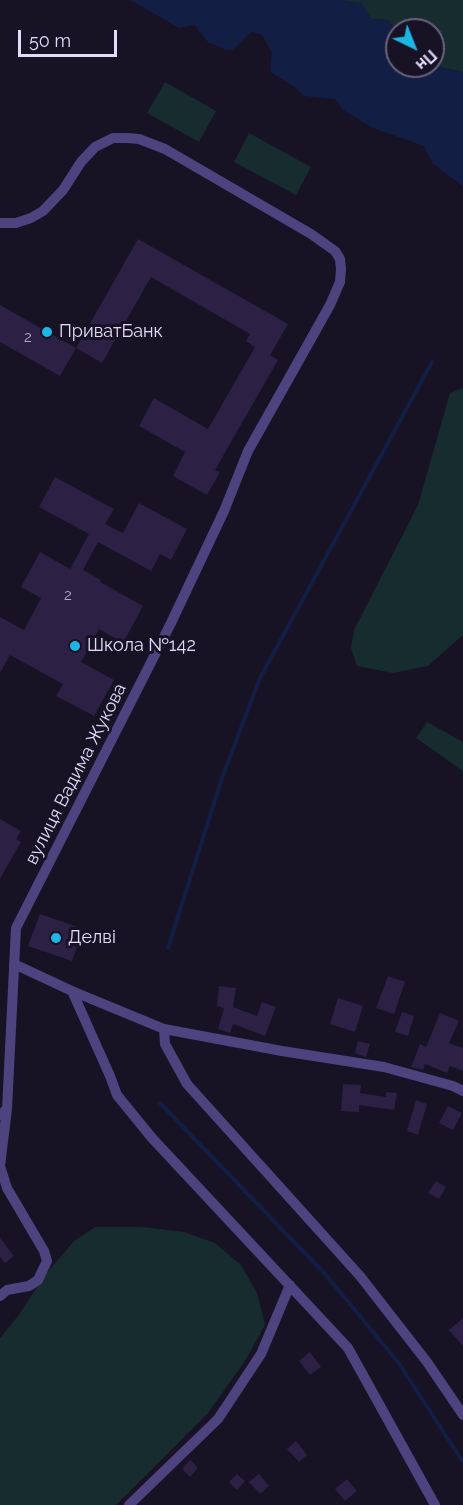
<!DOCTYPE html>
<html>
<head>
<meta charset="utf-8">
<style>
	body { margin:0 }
	#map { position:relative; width:463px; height:1505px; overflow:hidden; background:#181225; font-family:Raleway,sans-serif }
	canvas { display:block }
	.north { position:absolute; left:385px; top:18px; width:60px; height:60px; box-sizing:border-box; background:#181225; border:2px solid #69627b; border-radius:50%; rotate:137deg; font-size:16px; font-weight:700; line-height:24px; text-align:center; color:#e3dbfb }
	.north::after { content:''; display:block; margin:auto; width:21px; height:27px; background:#1cb6e5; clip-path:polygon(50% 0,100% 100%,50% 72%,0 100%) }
	.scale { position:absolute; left:18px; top:30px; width:99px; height:27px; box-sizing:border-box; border:3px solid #e3dbfb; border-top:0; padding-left:8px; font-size:18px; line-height:21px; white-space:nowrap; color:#e3dbfb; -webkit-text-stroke:4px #181225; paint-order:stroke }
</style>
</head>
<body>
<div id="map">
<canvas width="463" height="1505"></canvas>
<div class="north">Пн</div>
<div class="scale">50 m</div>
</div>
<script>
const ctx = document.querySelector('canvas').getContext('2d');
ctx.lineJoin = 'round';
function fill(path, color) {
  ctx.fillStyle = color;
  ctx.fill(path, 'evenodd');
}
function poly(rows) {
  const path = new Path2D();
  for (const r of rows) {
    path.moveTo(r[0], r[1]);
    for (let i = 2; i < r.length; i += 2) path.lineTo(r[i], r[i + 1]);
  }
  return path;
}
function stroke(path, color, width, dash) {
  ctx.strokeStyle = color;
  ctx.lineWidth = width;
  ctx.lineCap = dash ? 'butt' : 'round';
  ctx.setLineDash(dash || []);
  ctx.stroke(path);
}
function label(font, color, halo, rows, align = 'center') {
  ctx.font = font + ' Raleway,sans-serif';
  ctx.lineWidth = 6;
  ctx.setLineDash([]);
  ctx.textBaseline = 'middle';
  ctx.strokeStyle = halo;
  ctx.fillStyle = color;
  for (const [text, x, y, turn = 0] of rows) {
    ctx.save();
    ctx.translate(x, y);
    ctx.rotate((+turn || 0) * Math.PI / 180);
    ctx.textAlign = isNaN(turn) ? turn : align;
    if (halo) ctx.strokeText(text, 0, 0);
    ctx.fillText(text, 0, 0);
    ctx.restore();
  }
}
const green = poly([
	[342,0,463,0,463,72,443,68,433,60,433,30,397,30,397,32,388,20,372,19],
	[165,82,216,111,199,142,147,113],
	[249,133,311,167,296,195,234,162],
	[463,388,463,635,428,666,393,673,357,666,351,648,354,630,418,505,450,393],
	[427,722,463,742,463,771,416,738],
	[95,1227,143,1227,184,1232,215,1243,241,1265,257,1293,265,1325,245,1361,208,1413,116,1505,0,1505,0,1338,18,1316,45,1275,74,1241]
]);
const water = poly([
	[130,0,342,0,361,3,372,19,388,20,397,32,397,66,433,66,433,60,443,68,463,72,463,186,433,164,424,146,373,128,343,110,335,99,304,96,293,86,270,72,272,53,262,35,251,32,233,50,226,50,208,42,194,25,179,28]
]);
const stream = poly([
	[168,948,222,778,260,678,432,362],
	[160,1103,325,1274,398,1362,463,1462]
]);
const building = poly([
	[138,239,288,324,270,355,278,360,215,470,220,472,207,495,173,476,185,452,139,426,154,398,208,429,255,347,246,341,250,334,151,277,102,363,76,348],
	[0,305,76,348,60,376,0,342],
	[55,477,114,509,105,524,123,533,139,503,187,529,171,560,160,554,151,571,98,542,83,570,101,580,100,582,143,606,123,643,99,629,81,662,114,680,94,716,56,696,63,684,10,655,0,673,0,617,24,630,41,598,21,587,40,552,70,569,89,534,39,507],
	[0,819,21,831,16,839,21,842,0,879],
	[40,914,83,929,72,961,28,946],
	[388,976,405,982,394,1014,376,1008],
	[219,986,236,988,233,1007,257,1016,262,1002,276,1007,265,1036,233,1024,230,1033,218,1029,224,1008,217,1006],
	[338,998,363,1006,355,1032,330,1024],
	[402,1012,414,1016,408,1036,395,1032],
	[440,1013,459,1021,449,1043,463,1048,463,1071,450,1066,447,1073,425,1064,423,1070,411,1067,420,1044,426,1047],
	[358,1041,370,1044,366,1057,355,1053],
	[343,1084,361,1085,360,1093,386,1097,386,1092,397,1093,394,1110,359,1105,359,1112,341,1111],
	[416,1100,427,1104,418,1135,407,1131],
	[448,1106,462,1113,453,1130,439,1123],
	[436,1181,446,1187,439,1199,428,1193],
	[0,1238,14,1256,5,1263,0,1257],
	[463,1318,463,1346,449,1330],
	[310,1352,321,1367,310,1375,299,1361],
	[296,1441,307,1455,299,1462,287,1449],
	[190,1460,198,1468,190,1477,182,1469],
	[237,1474,245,1481,237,1490,229,1482],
	[259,1474,269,1486,260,1494,249,1482],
	[347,1479,357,1491,345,1501,335,1489]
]);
const minor = poly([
	[0,223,16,223,31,218,43,211,63,190,81,162,95,147,113,138,128,138,139,139,165,149,311,234,335,251,340,259,341,269,340,282,330,305,248,451,224,511,171,623,16,928,7,1109,0,1115],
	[14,964,72,991,164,1029,282,1051,384,1067,453,1086,463,1091],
	[72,991,110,1076,117,1095,152,1138,348,1348,435,1505],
	[164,1029,165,1044,187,1084,360,1276,427,1362,463,1415],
	[0,1296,7,1290,29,1286,38,1280,47,1261,44,1251,7,1188,0,1166,7,1109],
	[129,1505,218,1419,261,1354,290,1285]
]);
const markers = [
	[47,332,6,"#1cb6e5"],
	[75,646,6,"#1cb6e5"],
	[56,938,6,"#1cb6e5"]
];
const numberNames = [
	["2",28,337],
	["2",68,595]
];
const poiNames = [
	["ПриватБанк",59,332],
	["Школа №142",87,646],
	["Делві",68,938]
];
const streetNames = [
	["вулиця Вадима Жукова",76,774,-63]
];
fill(green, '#162c2f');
fill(water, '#121e44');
stroke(stream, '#121e44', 4);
fill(building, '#2c2044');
stroke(minor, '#4d437f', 10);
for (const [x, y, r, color] of markers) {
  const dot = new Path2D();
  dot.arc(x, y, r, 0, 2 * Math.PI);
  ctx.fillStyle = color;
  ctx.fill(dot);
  stroke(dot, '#181225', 2);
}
label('15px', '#b5accd', null, numberNames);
label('18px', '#e3dbfb', '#181225', poiNames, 'left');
label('18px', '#e3dbfb', '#181225', streetNames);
</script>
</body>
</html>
